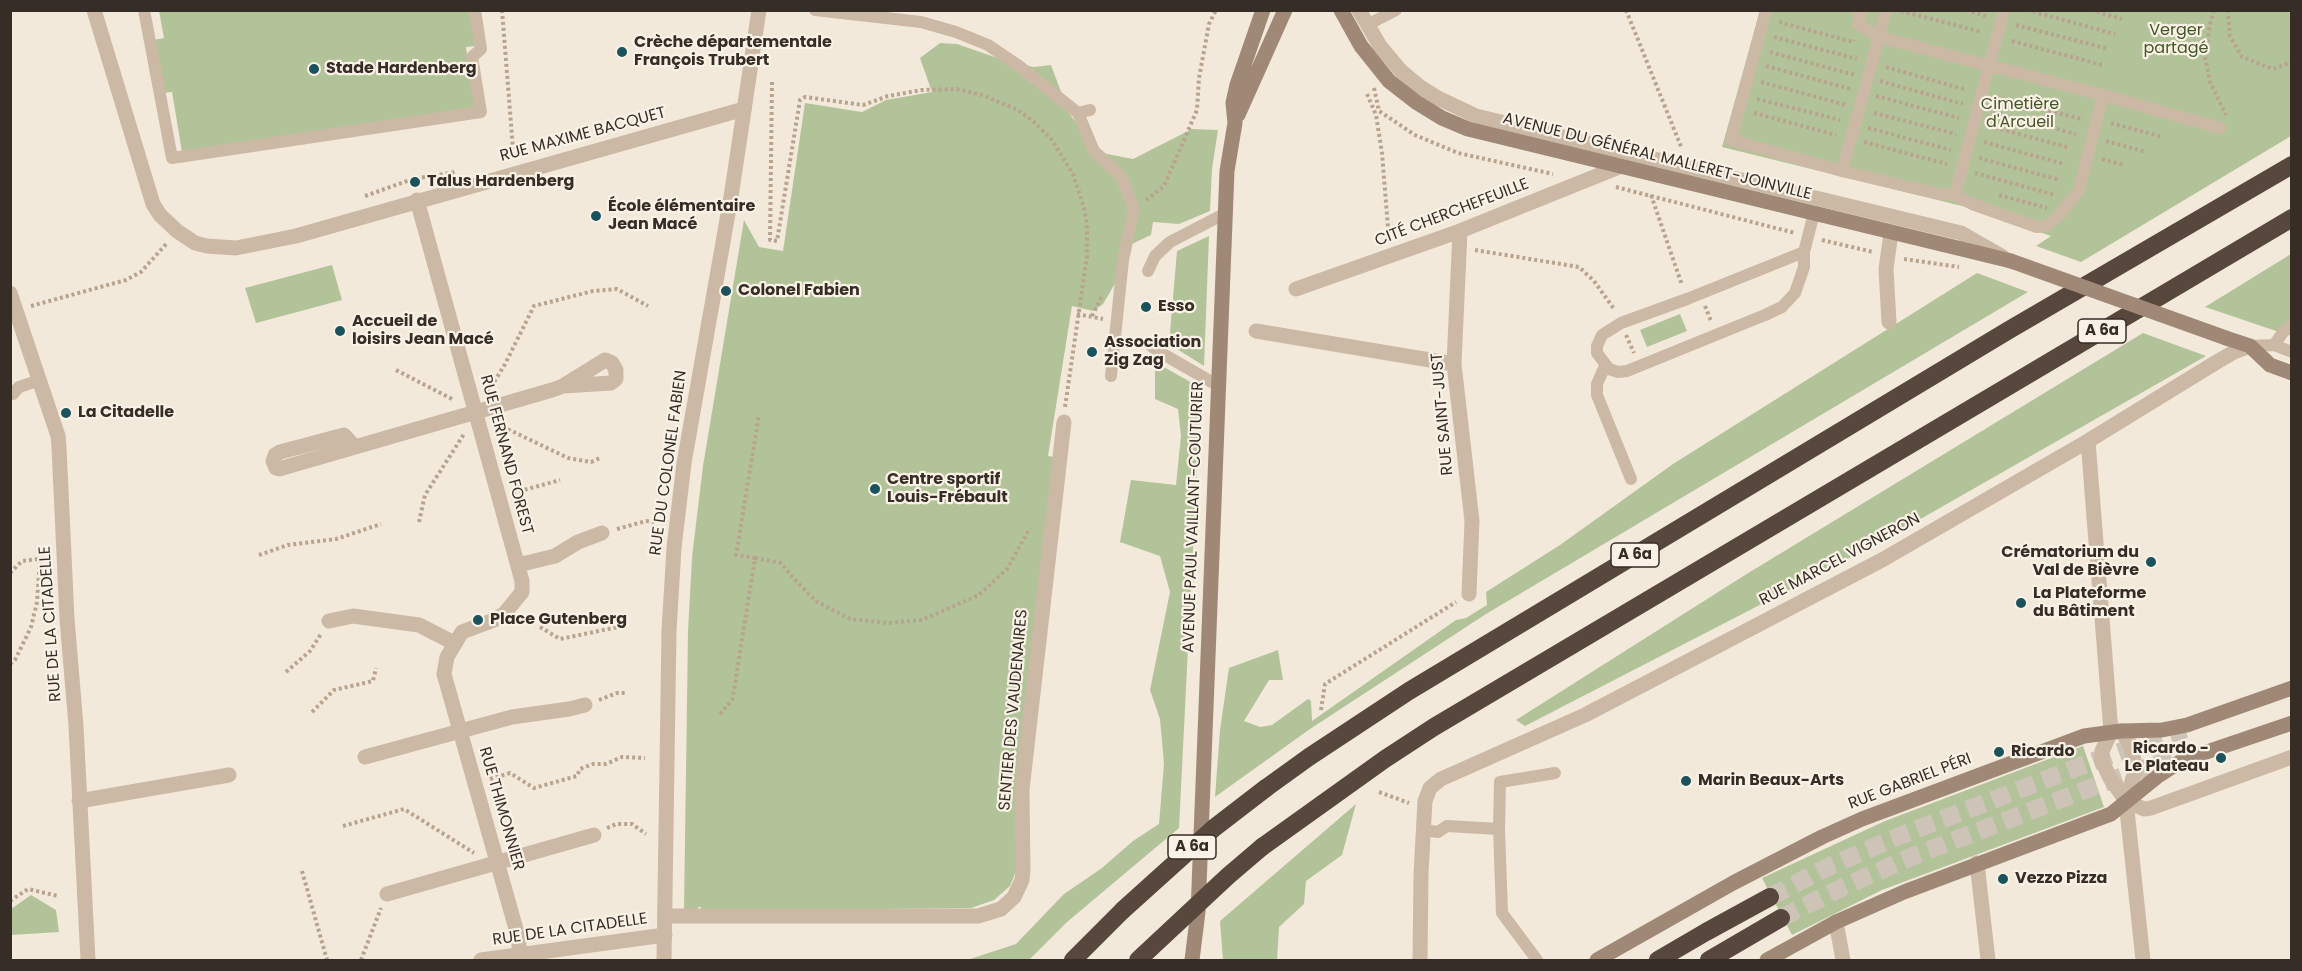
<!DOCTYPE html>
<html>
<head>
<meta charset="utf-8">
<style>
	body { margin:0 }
	#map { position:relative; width:2302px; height:971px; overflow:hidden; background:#f3e9da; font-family:Poppins,sans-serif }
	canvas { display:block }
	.frame { position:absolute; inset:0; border:12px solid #372d27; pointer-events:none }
</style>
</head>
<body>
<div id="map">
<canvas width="2302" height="971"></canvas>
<div class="frame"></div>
</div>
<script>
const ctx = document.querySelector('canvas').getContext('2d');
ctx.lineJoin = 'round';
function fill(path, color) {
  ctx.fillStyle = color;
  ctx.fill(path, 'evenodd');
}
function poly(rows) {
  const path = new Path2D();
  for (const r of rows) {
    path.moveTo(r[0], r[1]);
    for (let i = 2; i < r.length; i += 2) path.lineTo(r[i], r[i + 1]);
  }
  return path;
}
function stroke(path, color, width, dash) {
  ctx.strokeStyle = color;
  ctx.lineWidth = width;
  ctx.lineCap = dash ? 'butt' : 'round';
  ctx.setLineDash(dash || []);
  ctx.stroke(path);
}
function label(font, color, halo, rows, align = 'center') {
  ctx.font = font + ' Poppins,sans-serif';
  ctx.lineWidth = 4.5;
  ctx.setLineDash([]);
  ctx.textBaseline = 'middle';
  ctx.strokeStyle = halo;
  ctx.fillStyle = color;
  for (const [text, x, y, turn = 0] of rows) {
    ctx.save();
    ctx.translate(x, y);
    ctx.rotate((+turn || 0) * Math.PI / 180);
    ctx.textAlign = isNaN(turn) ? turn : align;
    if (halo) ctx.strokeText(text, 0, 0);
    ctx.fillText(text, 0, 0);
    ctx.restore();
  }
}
const green = poly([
	[159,11,471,11,477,46,466,47,475,109,182,152,172,92,161,93,153,40,164,38],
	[1760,11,2291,11,2291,136,2081,262,2036,246,2051,236,1970,208,1722,147],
	[940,43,957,44,1009,62,1034,67,1051,65,1069,113,1097,152,1133,159,1192,129,1218,130,1212,169,1210,211,1179,224,1153,222,1151,235,1121,249,1117,280,1103,304,1093,311,1072,306,1048,456,1054,457,1016,871,1010,886,994,900,971,908,701,911,701,907,698,907,698,911,684,909,688,631,692,557,703,466,744,220,759,247,783,251,805,103,862,112,886,100,932,92,920,58],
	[1209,236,1204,366,1169,344,1177,251],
	[2291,254,2291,336,2205,307],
	[332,265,342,300,256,323,245,288],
	[1977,273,2028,292,1486,614,1310,729,1215,797,1220,730,1229,668,1278,650,1283,680,1269,680,1244,721,1260,727,1272,725,1308,699,1311,701,1312,721,1456,620,1466,618,1487,605,1486,592,1560,545,1673,464],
	[1680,314,1687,331,1647,347,1640,330],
	[2143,333,2206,356,1917,521,1816,576,1525,726,1516,720,1745,575],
	[1155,362,1201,388,1179,828,1067,922,1029,960,967,960,1016,944,1064,894,1102,868,1133,841,1159,824,1164,764,1160,719,1150,690,1170,592,1160,556,1120,542,1131,480,1176,485,1181,436,1178,409,1155,399],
	[2083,746,2104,807,1882,890,1792,935,1762,878,1885,821],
	[1356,804,1342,855,1306,881,1304,904,1279,927,1277,960,1223,960,1220,921],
	[31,895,56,910,59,932,11,935,11,909]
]);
const motorwayTunnel = poly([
	[1770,897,1832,865,1902,835,2091,762,2185,729],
	[1781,918,1841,888,1911,857,2098,785,2191,752]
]);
const path = poly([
	[502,10,513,149],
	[1626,10,1682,149],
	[1966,10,1986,16],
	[2027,10,2115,34],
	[2091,10,2122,19],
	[2214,10,2210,24,2205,57,2210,82,2226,115],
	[2228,10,2230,36,2242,57,2273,69,2292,62],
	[1901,11,1982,32],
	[1779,22,1853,42,1854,40],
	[2016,25,2109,49],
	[1774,37,1857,59],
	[2012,41,2102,65],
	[1770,52,1855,75],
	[1766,66,1851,89],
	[1886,67,1967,90],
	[1880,81,1963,104],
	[772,82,770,240,777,241,800,100,805,97,863,105,888,96,922,90,957,89,982,95,1018,110,1034,122,1052,140,1073,174,1084,208,1087,225,1087,256,1065,407],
	[1761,82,1846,105],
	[1374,88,1379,111,1415,135,1458,153,1553,174],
	[1367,94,1376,115,1382,153,1389,240],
	[1876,96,1959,118],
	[1996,97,2081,119],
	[1757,99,1840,120],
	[1993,112,2076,134],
	[1754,113,1836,135],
	[1874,113,1956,134],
	[2111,123,2163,137],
	[1989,126,2070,148],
	[1868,128,1951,150],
	[2106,141,2146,152],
	[1864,142,1947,164],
	[1984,142,2064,164],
	[1979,158,2060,180],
	[2102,159,2124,165],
	[1975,173,2055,195],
	[1616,187,1795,233],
	[1651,195,1682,285],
	[1999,195,2047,208],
	[365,196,413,179,456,172],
	[1146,200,1164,186,1197,110,1199,78,1209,24,1216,10],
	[1822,240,1873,252],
	[1475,250,1579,267,1594,281,1614,309],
	[1904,259,1959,267],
	[31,306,126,280,141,272,167,243],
	[1705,306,1711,321],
	[1077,314,1103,319],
	[1092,316,1102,296],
	[1626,335,1634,353],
	[396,370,454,400],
	[488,392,504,366,534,306,593,291,617,289,648,306],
	[497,424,568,458,591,462,600,458],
	[513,493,560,480],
	[419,522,425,495,464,434],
	[617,529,646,521,654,522],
	[259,555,288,545,336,539,381,524],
	[755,558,781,563,795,580,816,601,850,619,888,623,922,620,979,595,1007,569,1030,528],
	[10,573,22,561,47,558],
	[540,627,560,639,618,627],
	[10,664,15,660,31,627,37,602,40,559],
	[286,672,310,651,321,634],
	[599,700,617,693,627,693],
	[1321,710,1325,684,1456,602],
	[312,712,334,690,373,681,376,668],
	[720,714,732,700,734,690,755,558,736,555,759,415],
	[490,779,510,773,534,788,577,776,580,769,593,764,606,764,622,757,645,758],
	[1379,792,1409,803],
	[343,826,404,809,474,853],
	[607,828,616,824,632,824,646,834],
	[302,871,327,960],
	[10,901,28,889,58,896],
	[361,960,381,908]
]);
const service = poly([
	[144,10,172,158,481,112,472,57,481,49,475,10],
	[815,10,921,22,956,32,988,45,1019,66,1078,113,1090,110],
	[1766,10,1731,140,1842,171,1939,194,1955,195,1972,204,2037,227,2046,226,2058,217,2079,190,2103,95,2220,128],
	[1886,10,1879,37,2103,95],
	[1367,25,1396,10],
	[1078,113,1094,151,1121,176,1134,209,1123,260,1111,376],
	[1842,171,1879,37,1858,24,1861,10],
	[1955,195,2004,10],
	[1804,252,1804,267,1795,293,1782,307,1765,315,1627,371,1618,372,1609,369,1597,353,1597,346,1602,335,1621,323,1687,299,1804,252],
	[1804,252,1814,213],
	[1148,271,1155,256,1170,242,1224,214],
	[1149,344,1156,350,1217,385],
	[2274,345,2284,331,2292,325],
	[2250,346,2274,345,2292,352],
	[1605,366,1597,384,1597,395,1631,479],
	[13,394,19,387,40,380],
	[1423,830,1438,832,1447,826,1499,829],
	[1537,960,1502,913,1499,829,1500,782,1555,773]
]);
const minor = poly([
	[94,10,153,204,160,215,177,231,195,243,207,246,236,248,296,236,744,109],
	[1359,10,1380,46,1401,71,1419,86,1438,98,1476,116,1961,233,2003,257],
	[417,200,522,581,522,592,504,614,494,620,462,632,447,657,444,674,518,936,520,954],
	[1460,231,1454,364,1472,521,1469,594],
	[1296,289,1460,231,1619,167],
	[10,293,58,436,59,447,67,619,76,726,88,960],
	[1889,322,1886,269,1891,233],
	[1256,331,1454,364],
	[2088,441,2111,732,2102,751,2102,761,2110,778,2126,801,2143,960],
	[354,446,344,435,280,452,275,455,273,461,276,468,279,469,552,390,563,386,605,360,612,363,616,370,616,379,611,383,563,386],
	[518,565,555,556,578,542,602,533],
	[329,621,353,616,419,625,454,643],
	[2121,731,2130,744,2136,768,2126,801],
	[365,757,512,717,569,709,585,705],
	[79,801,229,775],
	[2126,801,2144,809,2151,808,2292,757],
	[1977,863,1988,960],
	[387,894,594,835],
	[665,916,978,916,1001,909,1014,897,1022,880,1023,870,1022,790,1064,422],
	[1836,922,1843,960],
	[481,960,665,935],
	[1420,960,1421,874,1425,801,1430,788,1441,779,1585,715,1882,560,2088,441,2215,363,2234,352,2250,346]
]);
const tertiary = poly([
	[664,960,669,631,674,548,684,463,731,197,759,10]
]);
const secondary = poly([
	[1341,10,1361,46,1389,81,1416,102,1442,118,1468,129,2011,261],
	[1238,115,1285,10],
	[2226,338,2250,346,2270,365,2292,373],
	[1192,960,1198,912,1227,171,1235,123,1233,103,1237,85,1263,10],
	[1597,960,1733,883,1822,837,1862,819,2084,736,2121,731,2162,730,2187,725,2292,688],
	[1767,960,1836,922,1904,892,2111,814,2158,776,2183,760,2292,723]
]);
const motorway = poly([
	[1266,788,1309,757,1409,691,2009,330,2292,165],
	[1262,847,1385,759,1434,727,2292,218],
	[1073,960,1123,910],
	[1658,960,1706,932,1770,897],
	[1709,960,1781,918]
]);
const secondaryBridge = poly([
	[2011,261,2226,338]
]);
const motorwayBridge = poly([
	[1123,910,1214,828,1266,788],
	[1138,960,1228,876,1262,847]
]);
const markers = [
	[622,52,6,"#1a535b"],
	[314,69,6,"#1a535b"],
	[415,182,6,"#1a535b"],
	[596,216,6,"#1a535b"],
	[726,291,6,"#1a535b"],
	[1146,307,6,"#1a535b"],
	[340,331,6,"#1a535b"],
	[1092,352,6,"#1a535b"],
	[66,413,6,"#1a535b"],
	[875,489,6,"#1a535b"],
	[2151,562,6,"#1a535b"],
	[2021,603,6,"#1a535b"],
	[478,620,6,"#1a535b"],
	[1999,752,6,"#1a535b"],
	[2221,758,6,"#1a535b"],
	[1686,781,6,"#1a535b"],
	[2003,879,6,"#1a535b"]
];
const shields = [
	[2102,331,48],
	[1635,555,48],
	[1192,847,48]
];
const shieldNames = [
	["A 6a",2102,331],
	["A 6a",1635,555],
	["A 6a",1192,847]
];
const parkNames = [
	["Verger",2176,31],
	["partagé",2176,49],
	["Cimetière",2020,105],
	["d'Arcueil",2020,123]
];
const poiNames = [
	["Crèche départementale",634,43],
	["François Trubert",634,61],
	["Stade Hardenberg",326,69],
	["Talus Hardenberg",427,182],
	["École élémentaire",608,207],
	["Jean Macé",608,225],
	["Colonel Fabien",738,291],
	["Esso",1158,307],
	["Accueil de",352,322],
	["loisirs Jean Macé",352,340],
	["Association",1104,343],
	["Zig Zag",1104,361],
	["La Citadelle",78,413],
	["Centre sportif",887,480],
	["Louis-Frébault",887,498],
	["Crématorium du",2139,553,"right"],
	["Val de Bièvre",2139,571,"right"],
	["La Plateforme",2033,594],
	["du Bâtiment",2033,612],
	["Place Gutenberg",490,620],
	["Ricardo -",2209,749,"right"],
	["Le Plateau",2209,767,"right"],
	["Ricardo",2011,752],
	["Marin Beaux-Arts",1698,781],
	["Vezzo Pizza",2015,879]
];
const streetNames = [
	["RUE MAXIME BACQUET",583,135,-15],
	["AVENUE DU GÉNÉRAL MALLERET-JOINVILLE",1657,157,14],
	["CITÉ CHERCHEFEUILLE",1452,213,-21],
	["RUE SAINT-JUST",1443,414,-95],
	["RUE FERNAND FOREST",506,455,75],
	["RUE DU COLONEL FABIEN",669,463,-82],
	["AVENUE PAUL VAILLANT-COUTURIER",1194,517,-88],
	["RUE MARCEL VIGNERON",1840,560,-28],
	["RUE DE LA CITADELLE",51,624,-94],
	["SENTIER DES VAUDENAIRES",1014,710,-85],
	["RUE GABRIEL PÉRI",1910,782,-21],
	["RUE THIMONNIER",501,809,74],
	["RUE DE LA CITADELLE",570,930,-8]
];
fill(green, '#b2c399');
stroke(motorwayTunnel, '#cdc3b6', 18, [18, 9]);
stroke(path, '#b8a38f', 4, [3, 3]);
stroke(service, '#ccb9a5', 12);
stroke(minor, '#ccb9a5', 15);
stroke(tertiary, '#ccb9a5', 15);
stroke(secondary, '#9f8876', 15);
stroke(motorway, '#58473d', 18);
stroke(secondaryBridge, '#9f8876', 15);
stroke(motorwayBridge, '#58473d', 18);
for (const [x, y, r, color] of markers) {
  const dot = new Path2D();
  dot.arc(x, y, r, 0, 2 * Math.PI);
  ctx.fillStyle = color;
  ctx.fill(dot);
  stroke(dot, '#faf2e6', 2);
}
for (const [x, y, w] of shields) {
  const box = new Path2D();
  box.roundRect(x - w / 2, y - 12, w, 24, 4.5);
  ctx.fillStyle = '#faf2e6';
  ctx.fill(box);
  stroke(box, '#372d27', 1.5);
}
label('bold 15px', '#372d27', null, shieldNames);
label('16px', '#435729', '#faf2e6', parkNames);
label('bold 16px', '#372d27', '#faf2e6', poiNames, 'left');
label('16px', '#372d27', '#faf2e6', streetNames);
</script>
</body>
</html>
